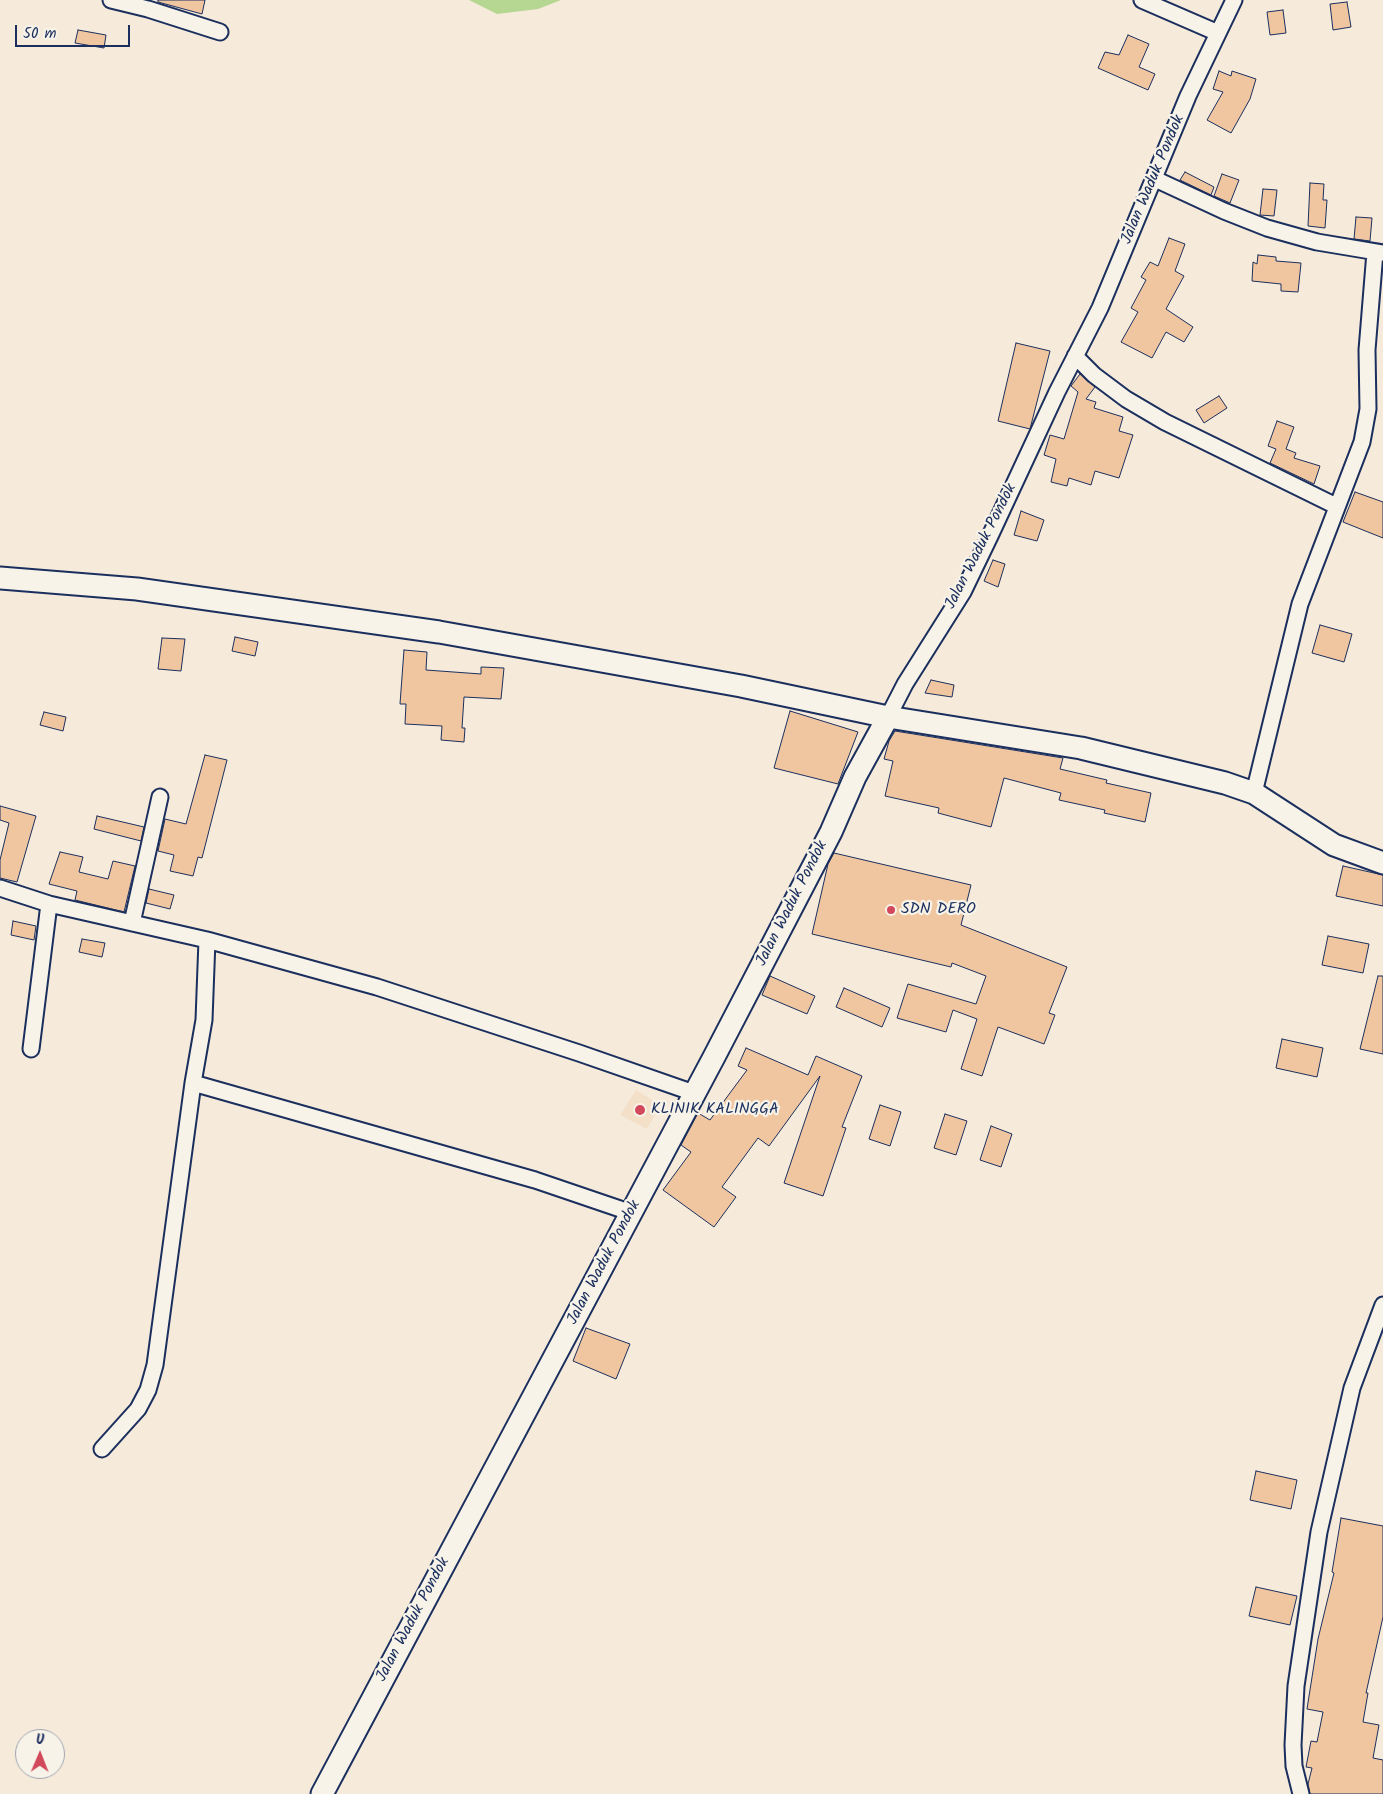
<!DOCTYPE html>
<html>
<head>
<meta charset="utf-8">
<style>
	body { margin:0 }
	#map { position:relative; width:1383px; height:1794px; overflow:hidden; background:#f6eada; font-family:Kalam,sans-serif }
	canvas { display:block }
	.north { position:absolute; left:15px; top:1729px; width:50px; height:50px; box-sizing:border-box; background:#f7f3e8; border:1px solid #9fa5b1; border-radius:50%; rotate:1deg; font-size:14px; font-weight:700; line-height:20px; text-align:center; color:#1b2f5e }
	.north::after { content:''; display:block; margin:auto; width:18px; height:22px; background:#d1495b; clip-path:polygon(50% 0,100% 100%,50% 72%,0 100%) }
	.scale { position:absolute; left:15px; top:25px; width:115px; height:22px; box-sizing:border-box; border:2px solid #1b2f5e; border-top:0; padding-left:6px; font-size:15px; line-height:18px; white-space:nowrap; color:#1b2f5e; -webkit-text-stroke:4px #f7f3e8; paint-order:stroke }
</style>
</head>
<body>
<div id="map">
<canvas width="1383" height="1794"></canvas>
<div class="north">U</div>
<div class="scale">50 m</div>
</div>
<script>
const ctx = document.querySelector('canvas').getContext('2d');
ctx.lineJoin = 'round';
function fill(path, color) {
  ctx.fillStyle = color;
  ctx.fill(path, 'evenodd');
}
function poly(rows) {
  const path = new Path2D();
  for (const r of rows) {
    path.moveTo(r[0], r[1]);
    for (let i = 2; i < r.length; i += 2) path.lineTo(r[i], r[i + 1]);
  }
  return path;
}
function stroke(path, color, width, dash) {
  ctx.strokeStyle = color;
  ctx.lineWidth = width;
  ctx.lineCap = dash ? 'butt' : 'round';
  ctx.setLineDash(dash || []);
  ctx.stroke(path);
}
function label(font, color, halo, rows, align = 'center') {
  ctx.font = font + ' Kalam,sans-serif';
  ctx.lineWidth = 4.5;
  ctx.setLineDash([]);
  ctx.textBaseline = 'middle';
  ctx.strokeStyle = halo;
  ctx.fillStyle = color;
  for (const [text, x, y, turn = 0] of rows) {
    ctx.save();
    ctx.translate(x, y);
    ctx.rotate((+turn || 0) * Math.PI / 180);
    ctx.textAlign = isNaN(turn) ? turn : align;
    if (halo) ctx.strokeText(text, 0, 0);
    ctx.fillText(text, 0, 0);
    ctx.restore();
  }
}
const built = poly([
	[636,1090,660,1105,647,1129,620,1115]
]);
const green = poly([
	[469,0,561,0,538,9,497,14]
]);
const building = poly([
	[158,0,205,0,202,14,158,2,158,0],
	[1347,2,1351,27,1333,30,1330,4,1347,2],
	[1283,10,1286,33,1270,35,1267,12,1283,10],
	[78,30,106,35,104,48,75,43,78,30],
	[1128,35,1149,44,1139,67,1155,74,1148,90,1098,68,1105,52,1119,55,1128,35],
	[1219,71,1231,76,1232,71,1256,79,1250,99,1231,133,1207,120,1223,92,1213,89,1219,71],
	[1185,172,1214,187,1211,195,1180,180,1185,172],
	[1222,174,1239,180,1230,203,1214,196,1222,174],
	[1310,183,1324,184,1323,200,1327,200,1325,228,1308,226,1310,183],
	[1263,189,1277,190,1274,216,1260,215,1263,189],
	[1356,217,1372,218,1370,241,1354,239,1356,217],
	[1169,238,1185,244,1175,271,1184,276,1166,309,1193,327,1184,342,1166,332,1152,358,1121,342,1138,312,1131,308,1146,280,1141,277,1150,262,1158,266,1169,238],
	[1258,255,1276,257,1276,261,1301,263,1298,292,1281,291,1281,284,1252,281,1253,262,1257,264,1258,255],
	[1016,343,1050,351,1030,429,998,421,1016,343],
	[1080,374,1095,387,1086,399,1096,402,1094,408,1123,417,1119,431,1133,435,1119,478,1095,471,1091,485,1069,478,1067,486,1051,482,1056,459,1044,455,1050,435,1064,439,1078,392,1071,386,1080,374],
	[1219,396,1227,408,1204,423,1196,410,1219,396],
	[1277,421,1294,427,1286,449,1296,453,1294,458,1320,466,1314,484,1270,463,1276,449,1268,446,1277,421],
	[1355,492,1383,502,1383,538,1343,522,1355,492],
	[1021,511,1044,520,1037,541,1014,535,1021,511],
	[993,560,1005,564,998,587,984,581,993,560],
	[1320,625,1352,634,1344,662,1312,653,1320,625],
	[235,637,258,642,255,656,232,651,235,637],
	[162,638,185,639,181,671,158,669,162,638],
	[404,650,427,652,426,670,481,674,481,667,504,668,501,699,464,697,462,728,465,728,464,742,441,740,442,726,405,724,406,704,400,704,404,650],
	[931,680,954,685,952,697,925,693,931,680],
	[790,711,858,732,838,784,774,768,790,711],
	[44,712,66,717,63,731,40,725,44,712],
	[895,731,1063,758,1060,769,1107,780,1106,783,1151,793,1145,822,1104,813,1105,810,1059,800,1061,793,1004,778,991,827,938,813,939,808,885,796,893,761,884,759,889,741,895,731],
	[205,755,227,760,202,858,198,857,193,876,170,871,174,855,158,851,165,819,186,824,205,755],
	[0,806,36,816,17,882,0,878,0,860,9,823,0,820,0,806],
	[97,816,144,827,141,841,94,829,97,816],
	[60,852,83,857,79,872,108,879,113,861,135,866,124,912,75,900,77,891,49,884,60,852],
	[834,853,971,885,961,925,1067,967,1049,1013,1055,1015,1044,1044,998,1027,982,1076,961,1069,977,1019,953,1010,946,1032,897,1018,908,984,976,1004,986,976,952,963,951,967,812,934,828,864,834,853],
	[1343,866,1383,875,1383,906,1336,896,1343,866],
	[149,889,174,895,170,909,146,903,149,889],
	[13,921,36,926,34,940,11,935,13,921],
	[1328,936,1369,944,1363,973,1322,965,1328,936],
	[82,939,105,943,102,957,79,952,82,939],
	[770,976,815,996,807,1014,762,995,770,976],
	[1378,976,1383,976,1383,1054,1360,1049,1378,976],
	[844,988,890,1008,882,1027,836,1007,844,988],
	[1282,1039,1323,1048,1317,1077,1276,1068,1282,1039],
	[746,1048,808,1075,816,1056,862,1076,842,1127,846,1128,823,1196,784,1183,820,1076,769,1146,758,1138,722,1187,736,1197,714,1227,663,1190,691,1152,681,1145,698,1113,710,1120,747,1070,738,1066,746,1048],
	[880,1105,901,1112,890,1146,869,1139,880,1105],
	[945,1114,967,1121,956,1155,934,1148,945,1114],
	[991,1126,1012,1134,1001,1167,980,1160,991,1126],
	[586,1328,630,1344,616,1379,573,1361,586,1328],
	[1256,1471,1297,1480,1291,1509,1250,1500,1256,1471],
	[1341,1518,1383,1526,1383,1617,1366,1693,1368,1693,1363,1722,1379,1725,1373,1758,1383,1760,1383,1794,1310,1794,1308,1784,1312,1768,1306,1767,1311,1741,1317,1742,1323,1712,1307,1709,1318,1639,1334,1573,1332,1572,1341,1518],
	[1256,1587,1297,1596,1290,1625,1249,1616,1256,1587]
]);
const street = poly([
	[111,0,148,9,220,32],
	[1142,0,1218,33],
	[1155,179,1224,211,1267,228,1317,242,1383,253],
	[1075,356,1094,375,1126,399,1165,422,1336,506],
	[888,717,905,684,963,592,990,536,1057,392,1100,308,1188,96,1234,0],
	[1254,793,1300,604,1362,442,1368,409,1367,350,1375,252],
	[0,888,49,904,207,940,377,987,579,1053,694,1093],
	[132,923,160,797],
	[31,1049,49,904],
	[193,1083,535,1180,632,1213],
	[102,1449,138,1409,148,1390,155,1365,193,1083,204,1020,207,940],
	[1301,1794,1294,1766,1293,1745,1296,1686,1319,1532,1352,1388,1383,1305]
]);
const secondary = poly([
	[0,578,137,589,439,632,741,686,888,717,1081,748,1225,783,1254,793,1334,845,1383,863],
	[322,1794,714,1057,831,832,855,777,888,717]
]);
const markers = [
	[891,910,5,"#d1495b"],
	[640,1110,6,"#d1495b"]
];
const streetNames = [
	["Jalan Waduk Pondok",1154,180,-67],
	["Jalan Waduk Pondok",982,547,-63],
	["Jalan Waduk Pondok",793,904,-63],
	["Jalan Waduk Pondok",605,1263,-62],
	["Jalan Waduk Pondok",414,1620,-62]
];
const poiNames = [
	["SDN DERO",901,910],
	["KLINIK KALINGGA",651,1110]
];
fill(built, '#f4dfc9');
fill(green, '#b5d792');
fill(building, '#f0c6a0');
stroke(building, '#1b2f5e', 1);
stroke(street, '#1b2f5e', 19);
stroke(secondary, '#1b2f5e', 25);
stroke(street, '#f7f3e8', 15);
stroke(secondary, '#f7f3e8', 21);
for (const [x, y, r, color] of markers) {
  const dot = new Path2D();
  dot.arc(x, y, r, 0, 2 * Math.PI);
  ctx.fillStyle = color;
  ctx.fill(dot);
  stroke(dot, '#f7f3e8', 2);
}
label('16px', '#1b2f5e', '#f7f3e8', streetNames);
label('16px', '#1b2f5e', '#f7f3e8', poiNames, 'left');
</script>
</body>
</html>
